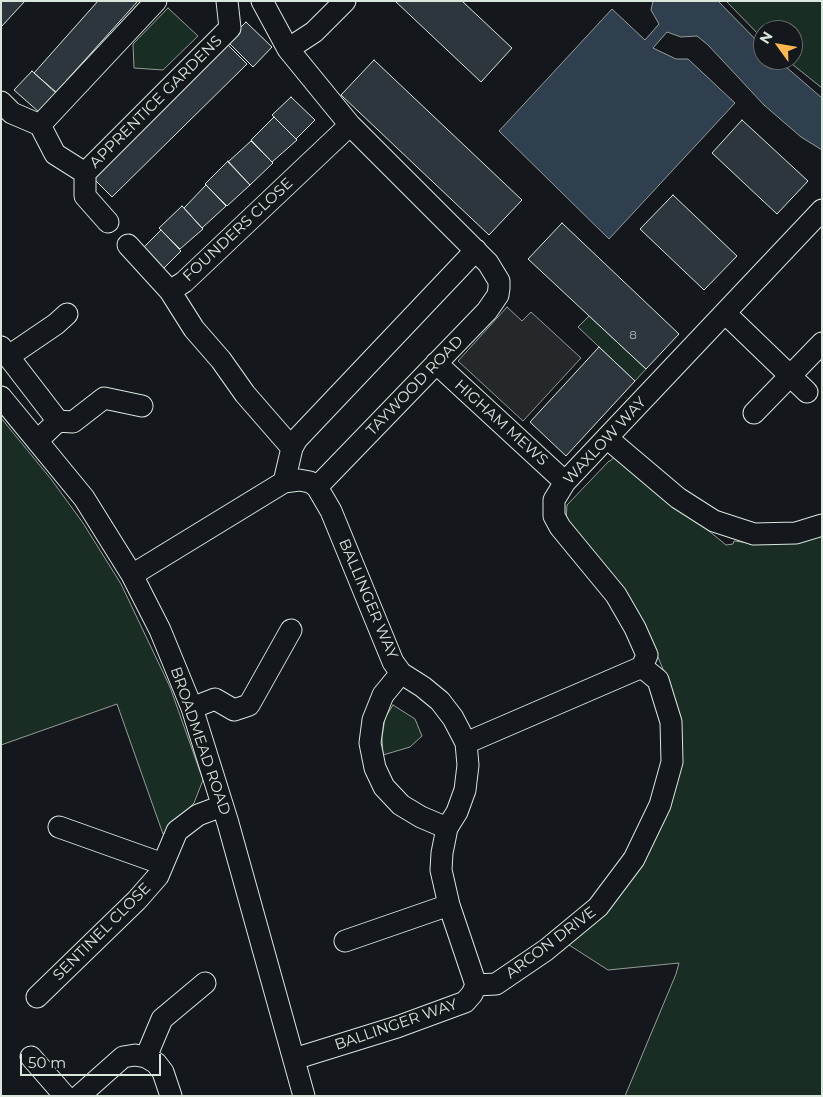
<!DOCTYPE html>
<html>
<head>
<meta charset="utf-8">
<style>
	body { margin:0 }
	#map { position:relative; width:823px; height:1097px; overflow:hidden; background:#14181c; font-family:Montserrat,sans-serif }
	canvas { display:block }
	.frame { position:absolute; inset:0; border:2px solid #d8e6dc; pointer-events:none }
	.north { position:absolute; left:753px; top:20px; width:50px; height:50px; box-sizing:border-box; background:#14181c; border:1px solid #626a69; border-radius:50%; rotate:302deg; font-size:14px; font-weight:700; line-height:20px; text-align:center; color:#d8e6dc }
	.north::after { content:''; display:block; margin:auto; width:18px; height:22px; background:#ffb74d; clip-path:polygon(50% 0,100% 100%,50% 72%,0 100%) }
	.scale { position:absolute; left:20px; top:1054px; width:141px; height:22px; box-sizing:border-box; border:2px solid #d8e6dc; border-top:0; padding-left:6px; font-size:15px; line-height:18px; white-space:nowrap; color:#d8e6dc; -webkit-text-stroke:4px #14181c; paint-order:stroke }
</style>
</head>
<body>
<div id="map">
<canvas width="823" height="1097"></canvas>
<div class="frame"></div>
<div class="north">N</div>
<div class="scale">50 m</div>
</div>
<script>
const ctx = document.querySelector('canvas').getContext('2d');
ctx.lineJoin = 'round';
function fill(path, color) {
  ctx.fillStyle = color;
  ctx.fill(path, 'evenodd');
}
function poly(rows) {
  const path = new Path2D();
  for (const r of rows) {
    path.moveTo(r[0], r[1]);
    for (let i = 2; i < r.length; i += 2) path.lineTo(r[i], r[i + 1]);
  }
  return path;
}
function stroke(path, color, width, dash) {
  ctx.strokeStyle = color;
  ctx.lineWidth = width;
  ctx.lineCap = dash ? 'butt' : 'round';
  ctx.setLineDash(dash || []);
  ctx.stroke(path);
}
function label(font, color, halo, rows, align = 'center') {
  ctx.font = font + ' Montserrat,sans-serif';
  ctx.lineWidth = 4;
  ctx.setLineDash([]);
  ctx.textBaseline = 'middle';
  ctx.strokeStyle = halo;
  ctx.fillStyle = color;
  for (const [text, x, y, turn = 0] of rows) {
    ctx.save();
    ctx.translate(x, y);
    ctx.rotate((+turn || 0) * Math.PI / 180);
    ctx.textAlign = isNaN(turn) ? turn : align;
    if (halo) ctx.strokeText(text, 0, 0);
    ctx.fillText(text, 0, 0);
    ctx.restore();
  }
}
const green = poly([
	[726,1,822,1,822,88,787,60,793,60,793,30,763,30,763,39,726,1],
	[168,8,198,36,163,70,134,68,133,44,168,8],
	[589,316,646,369,635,381,578,327,589,316],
	[1,418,51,479,83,523,121,584,170,687,203,780,194,803,163,834,117,704,1,745,1,418],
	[617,455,726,545,733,544,734,541,750,543,822,536,822,1096,625,1096,676,974,679,963,608,970,566,943,656,821,670,686,655,650,566,520,567,505,609,461,610,461,617,455],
	[393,705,415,719,422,736,410,747,383,755,382,737,385,718,393,705]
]);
const parking = poly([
	[507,307,522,321,531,312,581,358,523,421,458,361,507,307]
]);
const water = poly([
	[653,1,718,1,763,47,763,60,778,60,822,98,822,150,801,137,764,105,708,45,697,36,681,37,667,32,653,48,676,59,688,59,735,103,609,239,499,131,612,9,645,40,659,24,651,10,653,1]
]);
const building = poly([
	[1,1,25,1,1,27,1,1],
	[98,1,138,1,56,92,34,73,98,1],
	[395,1,462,1,512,48,481,82,395,1],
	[246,22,272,47,253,67,227,41,246,22],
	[226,43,247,64,112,197,92,177,226,43],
	[374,60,522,200,489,235,341,95,374,60],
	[32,71,57,94,40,113,14,90,32,71],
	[291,97,315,120,296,139,272,115,291,97],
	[274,117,297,140,272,162,251,140,274,117],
	[742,120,808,181,777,214,712,153,742,120],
	[251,141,273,163,250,185,228,162,251,141],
	[228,161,250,185,227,206,205,184,228,161],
	[206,185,226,206,202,228,184,208,206,185],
	[673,195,737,256,704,290,640,229,673,195],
	[182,206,203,229,180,249,159,228,182,206],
	[562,223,679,334,646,369,528,259,562,223],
	[161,230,181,251,161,271,140,251,161,230],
	[599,347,635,381,566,456,530,422,599,347]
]);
const minor = poly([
	[262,1,288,49,350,125,488,263,499,281,499,288,498,295,487,311,317,487],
	[288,49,314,32,345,1],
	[1,102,12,113,40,125,55,154,85,173,85,196,108,222],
	[40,125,156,1],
	[85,173,230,28,227,1],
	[128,245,170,291,184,282,350,125],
	[170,291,194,329,221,360,245,394,292,448],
	[725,313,807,392],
	[1,347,58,421,37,441],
	[9,356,56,324,67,314],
	[436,363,565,482],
	[1,397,84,498,132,575,160,630,192,708,228,823,304,1096],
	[754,413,822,343],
	[58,421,73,422,104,398,142,406],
	[607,438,678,498,714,521,754,534,796,533,822,525],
	[284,482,292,448,297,439,476,250],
	[132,575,284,482,299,480,310,482,317,487,331,511,393,662,401,673,423,687,440,701,453,718,466,743,468,765,465,790,457,812,447,828,442,853,441,870,449,905,476,985,472,994,465,1002,397,1027,294,1059],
	[401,673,383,695,373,720,370,743,375,768,384,787,401,805,421,817,447,828],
	[192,708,215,699,234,710,249,705,291,630],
	[466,743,642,667,647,655,635,628,616,595,560,527,554,516,554,500,565,482,822,210],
	[59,827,163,864],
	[345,941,449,905],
	[476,985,496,984,546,950,598,907,634,859,660,805,672,762,671,722,658,680,642,667],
	[37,997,137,900,158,876,177,831,198,815,222,806],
	[31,1057,65,1096],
	[146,1057,162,1019,205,983],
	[79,1096,123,1057,135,1055,146,1057,156,1063,163,1072,171,1096]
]);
const numberNames = [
	["8",633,335]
];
const streetNames = [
	["APPRENTICE GARDENS",156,102,-45],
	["FOUNDERS CLOSE",238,230,-43],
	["TAYWOOD ROAD",415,386,-46],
	["HIGHAM MEWS",501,423,42],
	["WAXLOW WAY",605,441,-47],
	["BALLINGER WAY",368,599,67],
	["BROADMEAD ROAD",200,741,71],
	["SENTINEL CLOSE",102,932,-45],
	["ARCON DRIVE",551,943,-37],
	["BALLINGER WAY",396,1025,-19]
];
fill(green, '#1a2d24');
stroke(green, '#939e99', 1);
fill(parking, '#24282b');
stroke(parking, '#939e99', 1);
fill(water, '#2f3f4d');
stroke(water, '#939e99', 1);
fill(building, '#2c363c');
stroke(building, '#d8e6dc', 1);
stroke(minor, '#d8e6dc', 23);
stroke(minor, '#14181c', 21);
label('12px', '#adbab4', null, numberNames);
label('15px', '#d8e6dc', '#14181c', streetNames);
</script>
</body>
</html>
